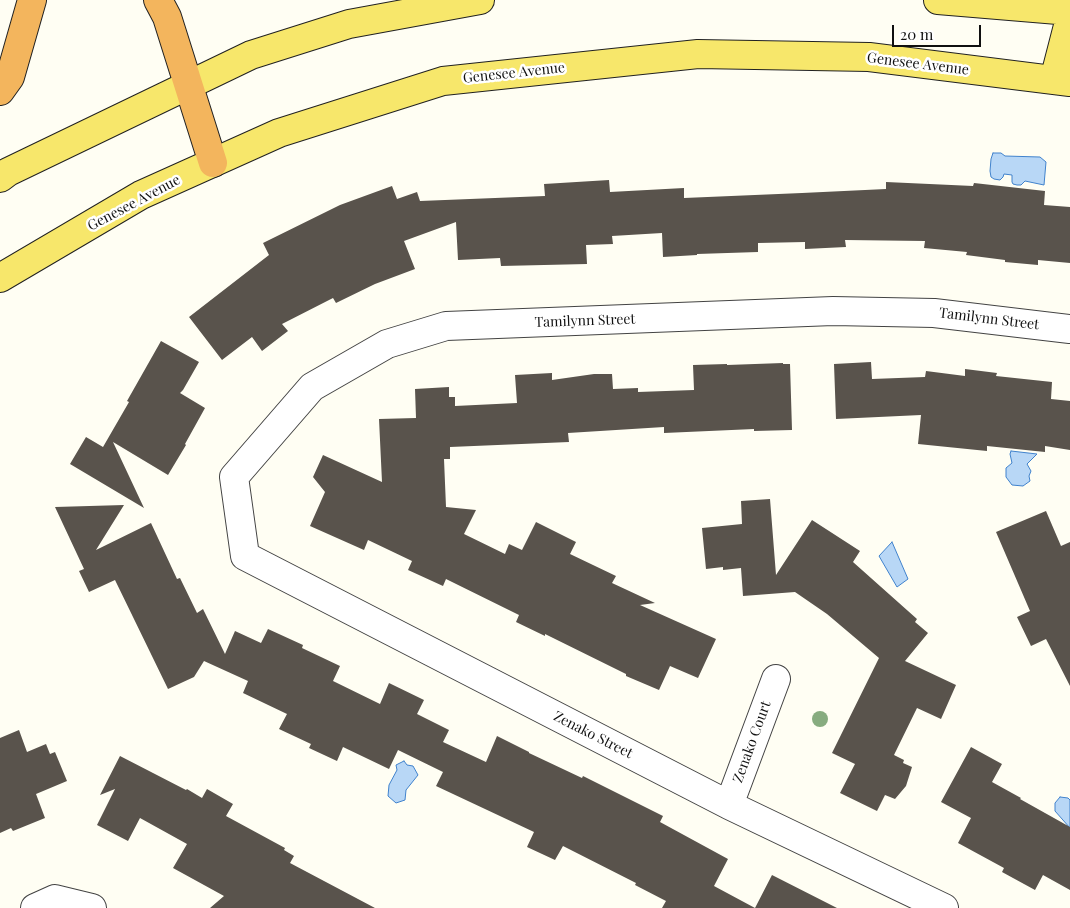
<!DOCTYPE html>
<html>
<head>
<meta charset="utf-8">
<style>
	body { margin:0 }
	#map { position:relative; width:1070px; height:908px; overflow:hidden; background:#fffef3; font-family:"Playfair Display",serif }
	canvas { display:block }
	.scale { position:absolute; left:892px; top:25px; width:89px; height:22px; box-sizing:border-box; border:2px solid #101010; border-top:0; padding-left:6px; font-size:15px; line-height:18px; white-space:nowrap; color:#101010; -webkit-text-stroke:4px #fff; paint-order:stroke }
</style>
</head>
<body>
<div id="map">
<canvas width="1070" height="908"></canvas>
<div class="scale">20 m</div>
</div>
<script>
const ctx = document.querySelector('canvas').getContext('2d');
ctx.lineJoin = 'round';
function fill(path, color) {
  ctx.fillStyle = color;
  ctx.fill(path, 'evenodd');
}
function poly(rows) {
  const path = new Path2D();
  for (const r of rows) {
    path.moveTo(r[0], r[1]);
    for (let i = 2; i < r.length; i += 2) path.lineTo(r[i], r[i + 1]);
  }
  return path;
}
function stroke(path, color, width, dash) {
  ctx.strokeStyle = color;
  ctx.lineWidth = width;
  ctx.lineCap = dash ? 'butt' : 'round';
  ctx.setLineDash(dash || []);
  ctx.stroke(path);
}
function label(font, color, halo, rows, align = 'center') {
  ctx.font = font + ' "Playfair Display",serif';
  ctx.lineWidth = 5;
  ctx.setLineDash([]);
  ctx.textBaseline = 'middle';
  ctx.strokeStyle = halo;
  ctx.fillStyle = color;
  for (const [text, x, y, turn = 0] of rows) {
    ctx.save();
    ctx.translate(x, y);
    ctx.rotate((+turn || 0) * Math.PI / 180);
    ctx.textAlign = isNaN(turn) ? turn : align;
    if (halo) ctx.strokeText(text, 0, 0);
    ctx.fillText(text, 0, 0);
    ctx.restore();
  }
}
const water = poly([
	[993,153,1001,153,1005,156,1040,157,1046,162,1044,185,1025,181,1021,185,1017,185,1013,184,1012,182,1012,175,1004,174,1003,177,1000,180,994,179,991,177,990,171,991,159,993,153],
	[1011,451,1037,454,1027,464,1031,471,1029,476,1030,481,1023,486,1012,485,1006,477,1006,468,1012,463,1010,454,1011,451],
	[892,542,908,579,897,587,879,556,892,542],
	[404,761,407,765,413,766,418,775,406,790,405,800,396,803,388,796,389,785,397,770,396,765,404,761],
	[1060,797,1068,798,1070,800,1070,828,1055,811,1055,803,1060,797]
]);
const building = poly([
	[609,180,610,192,684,188,684,198,802,193,886,189,886,182,973,186,974,183,1045,191,1044,205,1070,207,1070,263,1038,260,1038,265,1005,262,1005,260,966,255,967,252,924,248,925,241,845,240,846,247,805,249,805,242,758,243,758,252,697,254,697,255,663,257,662,233,612,236,613,244,586,245,587,264,501,266,500,258,458,260,456,222,404,241,415,269,375,284,336,303,333,298,282,324,288,331,262,351,252,337,222,360,189,317,269,255,263,243,340,205,392,186,397,199,417,192,420,201,545,196,544,184],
	[161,341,199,362,183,390,180,393,205,408,185,444,186,445,168,475,113,442,144,508,70,464,86,437,103,447,129,402,127,401],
	[871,362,872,379,925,377,926,371,965,376,965,369,997,373,996,376,1052,382,1051,399,1070,401,1070,450,1045,446,1045,452,987,446,987,451,918,444,921,415,836,419,834,364],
	[783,363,783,364,790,364,792,430,754,431,754,429,664,433,664,427,568,433,569,442,450,447,450,459,444,459,446,507,476,510,464,534,505,554,509,544,522,550,536,522,576,542,570,554,616,576,612,583,655,603,640,605,716,639,698,678,670,666,659,690,626,676,626,674,545,634,545,636,516,622,519,615,446,579,443,586,408,570,412,561,368,540,364,550,310,526,325,492,313,477,323,455,382,482,379,419,416,418,415,389,449,387,449,397,455,397,455,406,517,403,515,375,552,373,552,380,594,374,612,374,613,389,638,388,638,392,694,390,693,365,727,364,727,365],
	[770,499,776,575,812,520,860,551,853,562,917,619,915,622,928,633,905,661,956,685,941,719,917,708,894,755,904,760,903,763,912,767,906,786,895,799,885,795,877,811,840,793,855,764,832,753,879,658,827,614,795,592,743,596,741,568,723,570,723,567,706,569,702,528,742,524,741,501],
	[124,505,96,550,151,523,177,579,180,578,197,613,203,609,225,654,235,631,261,643,268,629,303,645,302,648,340,666,333,681,380,704,389,683,424,700,417,714,449,730,443,742,486,762,497,736,529,752,529,753,582,778,583,776,663,816,660,822,728,859,714,886,755,908,662,908,666,901,635,885,636,883,563,846,555,860,527,847,534,832,436,786,443,772,398,750,389,769,343,747,337,761,309,748,311,744,279,729,287,714,243,693,248,681,204,661,194,677,168,689,115,580,89,592,79,571,84,569,55,507],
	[1046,511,1061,546,1070,542,1070,686,1046,639,1031,646,1017,617,1030,611,996,532],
	[19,730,27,752,46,744,50,754,55,752,67,781,36,794,45,818,13,831,11,828,0,833,0,738],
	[971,747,1002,764,992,782,1021,798,1020,799,1070,827,1070,890,1043,875,1035,890,1002,872,1004,868,958,843,971,818,941,802],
	[120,756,186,790,187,789,202,798,207,789,233,804,226,816,285,848,284,850,294,856,290,863,375,908,210,908,224,896,173,868,187,844,140,818,128,841,97,825,115,789,100,795],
	[772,875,837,908,755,908]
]);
const street = poly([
	[729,805,776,679],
	[35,908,55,899,92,908],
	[944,908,729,805,245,556,234,477,312,387,387,344,446,326,833,311,934,313,1070,329]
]);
const primary = poly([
	[938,0,1070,11],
	[1054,80,1070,18],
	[0,178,8,172,251,55,349,24,480,0],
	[0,278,141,195,279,133,443,81,698,54,869,57,1070,82]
]);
const highway = poly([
	[158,0,167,17,213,163],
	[0,91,10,77,32,0]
]);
const trees = [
	[820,719]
];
const streetNames = [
	["Genesee Avenue",918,64,7],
	["Genesee Avenue",514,73,-6],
	["Genesee Avenue",134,203,-28],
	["Tamilynn Street",989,319,7],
	["Tamilynn Street",585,321,-2],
	["Zenako Street",593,735,27],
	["Zenako Court",752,742,-70]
];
fill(water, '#b8d7f6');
stroke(water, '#4082cc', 1);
fill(building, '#59534c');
stroke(street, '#434343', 30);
stroke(primary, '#212121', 30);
stroke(highway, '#212121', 30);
stroke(street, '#fff', 28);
stroke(primary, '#f7e76b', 28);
stroke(highway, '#f3b55d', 28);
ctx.fillStyle = '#87ac7f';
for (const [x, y] of trees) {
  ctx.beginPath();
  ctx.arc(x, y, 8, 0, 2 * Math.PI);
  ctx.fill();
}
label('14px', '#101010', '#fff', streetNames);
</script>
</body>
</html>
